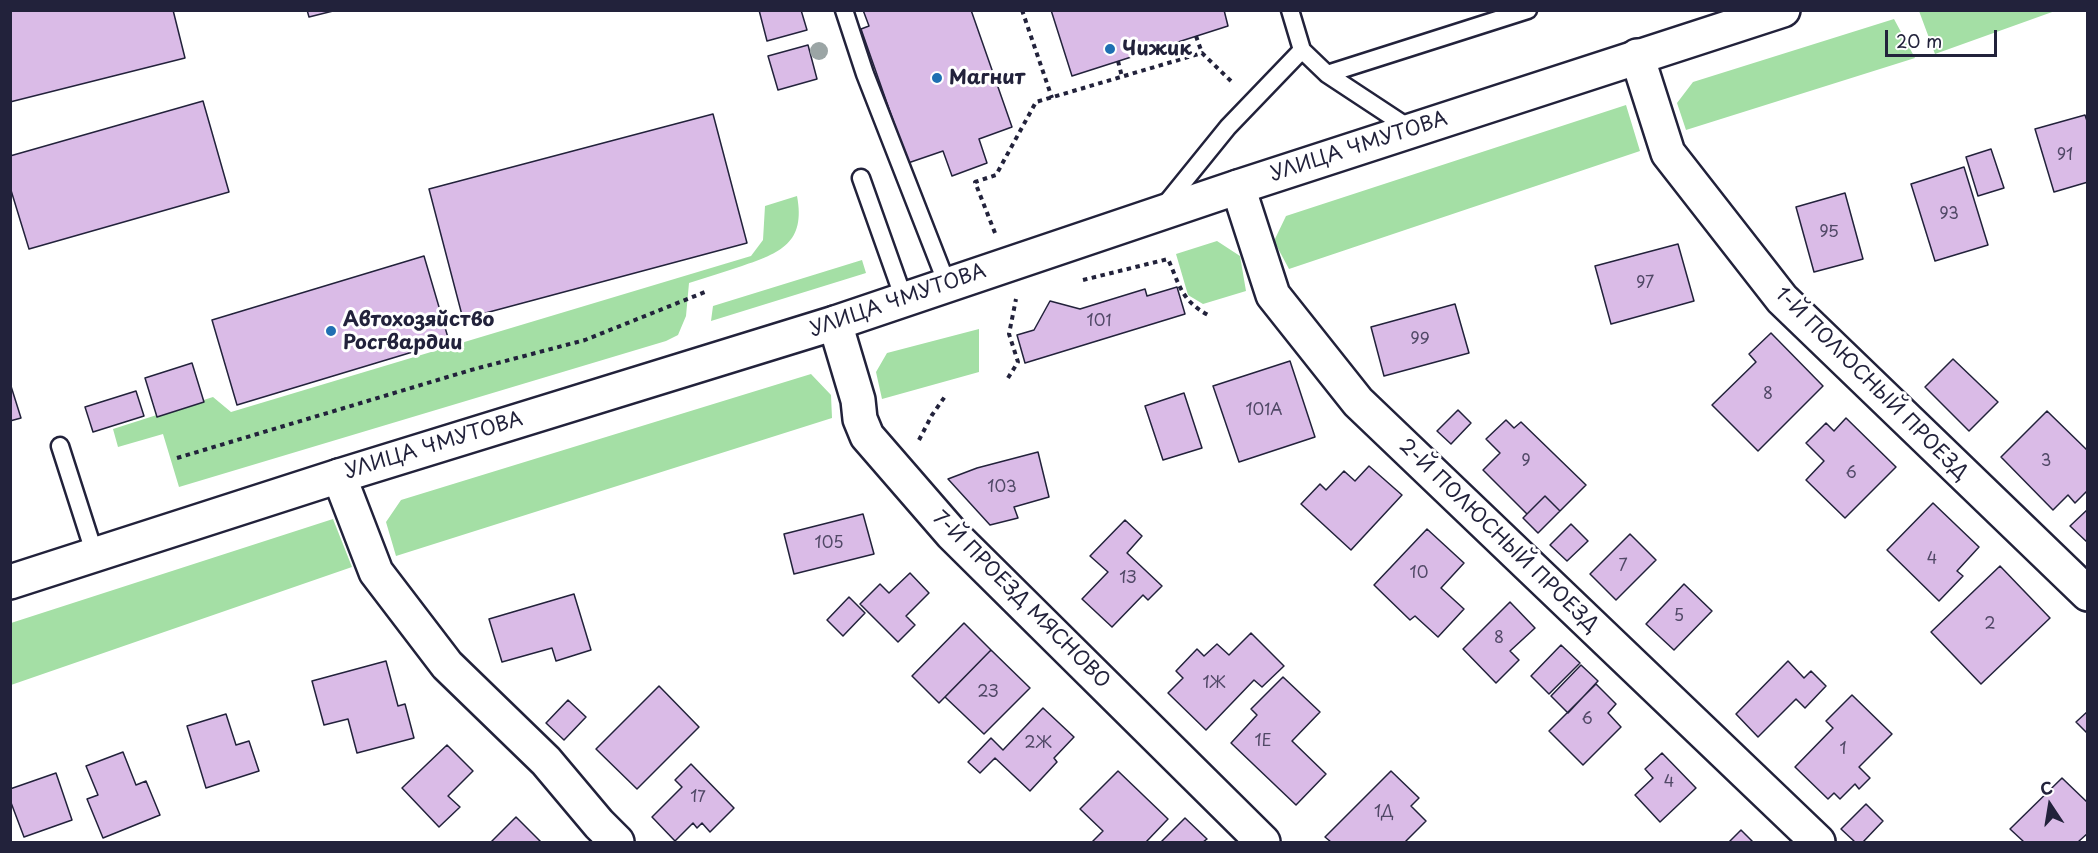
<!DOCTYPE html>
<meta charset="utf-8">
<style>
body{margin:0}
#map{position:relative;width:2098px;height:853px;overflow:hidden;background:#fff;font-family:"Playpen Sans",sans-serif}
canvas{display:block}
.frame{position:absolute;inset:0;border:12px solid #22223b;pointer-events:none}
.north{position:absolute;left:2020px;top:775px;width:60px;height:60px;-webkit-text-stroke:4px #fff;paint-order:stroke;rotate:348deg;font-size:16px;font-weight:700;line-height:24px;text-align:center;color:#22223b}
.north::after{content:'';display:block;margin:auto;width:21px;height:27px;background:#22223b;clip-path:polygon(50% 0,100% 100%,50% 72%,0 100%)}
.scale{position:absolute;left:1885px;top:30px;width:112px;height:27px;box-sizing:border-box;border:3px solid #22223b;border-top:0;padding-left:8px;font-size:18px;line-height:21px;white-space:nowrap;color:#22223b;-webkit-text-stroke:4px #fff;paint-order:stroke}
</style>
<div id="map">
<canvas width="2098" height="853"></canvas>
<div class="frame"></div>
<div class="north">С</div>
<div class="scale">20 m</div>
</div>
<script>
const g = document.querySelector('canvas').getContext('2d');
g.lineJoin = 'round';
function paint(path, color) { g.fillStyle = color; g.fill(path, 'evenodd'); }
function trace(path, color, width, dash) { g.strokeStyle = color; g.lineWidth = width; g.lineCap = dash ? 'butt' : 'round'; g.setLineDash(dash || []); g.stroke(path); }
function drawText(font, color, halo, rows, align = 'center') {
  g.font = font + ' "Playpen Sans",sans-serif'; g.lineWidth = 6; g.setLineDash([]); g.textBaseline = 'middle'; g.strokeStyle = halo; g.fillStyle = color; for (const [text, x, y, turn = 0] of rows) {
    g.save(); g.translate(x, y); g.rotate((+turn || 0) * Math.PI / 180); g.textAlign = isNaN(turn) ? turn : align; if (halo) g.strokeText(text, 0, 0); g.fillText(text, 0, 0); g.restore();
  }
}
const green = new Path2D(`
 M 1919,11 L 1919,10 L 2055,11 L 1935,54 Z
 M 1894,19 L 1915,58 L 1686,130 L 1677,103 L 1693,82 Z
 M 1626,105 L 1640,151 L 1289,269 L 1274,241 L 1286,216 Z
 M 797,196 C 806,243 780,253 742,266 C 725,272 707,277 689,283 L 686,316 L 678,335 L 666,341 L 179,487 L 163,434 L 118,447 L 113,429 L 213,397 L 231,412 L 751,256 L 763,240 L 765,206 Z
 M 1217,241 L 1240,256 L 1246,291 L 1203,304 L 1188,295 L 1176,254 Z
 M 862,260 L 866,273 L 711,321 L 713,306 Z
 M 979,329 L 979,372 L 882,399 L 876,372 L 887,353 Z
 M 811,374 L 831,395 L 832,418 L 396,556 L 386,522 L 401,500 Z
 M 333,519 L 352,567 L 11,685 L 11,623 Z`);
const building = new Path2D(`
 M 10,10 L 173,10 L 185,58 L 10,102 Z
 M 307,10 L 337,10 L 309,17 Z
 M 759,10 L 801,10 L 807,30 L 767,41 Z
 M 863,10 L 971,10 L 1012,127 L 979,139 L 987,163 L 952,176 L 943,151 L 908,163 L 861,29 L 869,26 Z
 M 1051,10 L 1224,10 L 1228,26 L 1072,76 Z
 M 808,45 L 817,79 L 778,90 L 768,56 Z
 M 203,101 L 229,192 L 29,249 L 10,187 L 10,156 Z
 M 713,114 L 747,243 L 463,319 L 429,189 Z
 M 2085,115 L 2088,124 L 2088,182 L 2054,192 L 2035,129 Z
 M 1991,149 L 2004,188 L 1978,196 L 1966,157 Z
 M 1964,167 L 1988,245 L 1935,261 L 1911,184 Z
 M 1845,193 L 1863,259 L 1814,272 L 1796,207 Z
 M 1678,244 L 1694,301 L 1611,324 L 1595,266 Z
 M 424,256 L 449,341 L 237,405 L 212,320 Z
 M 1177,287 L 1185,314 L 1025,363 L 1017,335 L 1034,330 L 1050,301 L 1080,309 L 1145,289 L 1147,296 Z
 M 1455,304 L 1469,353 L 1384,376 L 1371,327 Z
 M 1771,333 L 1823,386 L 1758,451 L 1712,405 L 1756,362 L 1749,354 Z
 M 1953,359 L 1998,402 L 1969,431 L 1925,387 Z
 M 1290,361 L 1315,437 L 1239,462 L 1213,386 Z
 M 192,363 L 204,402 L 157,417 L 145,378 Z
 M 10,383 L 21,418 L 10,421 Z
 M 136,391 L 144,416 L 93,432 L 85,407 Z
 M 1184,393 L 1202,448 L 1163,460 L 1145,406 Z
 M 1458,410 L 1471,423 L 1451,444 L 1437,431 Z
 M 2047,411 L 2088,451 L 2088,490 L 2075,503 L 2068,495 L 2053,510 L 2001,457 Z
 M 1846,418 L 1896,467 L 1845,518 L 1806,480 L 1824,461 L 1806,443 L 1826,423 L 1834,431 Z
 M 1506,420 L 1514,428 L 1521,422 L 1586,485 L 1560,511 L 1545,496 L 1527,514 L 1483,470 L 1500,453 L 1486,439 Z
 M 1038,452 L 1049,497 L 1014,507 L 1018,518 L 990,525 L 948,479 L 977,468 Z
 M 1369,466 L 1402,495 L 1351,550 L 1301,504 L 1320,484 L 1326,490 L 1344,471 L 1355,481 Z
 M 1545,496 L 1560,511 L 1538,533 L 1523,518 Z
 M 1933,503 L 1979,547 L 1957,571 L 1963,576 L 1939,601 L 1887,550 Z
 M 2088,509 L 2088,543 L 2070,526 Z
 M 863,514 L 874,554 L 794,574 L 784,534 Z
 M 1125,520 L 1142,536 L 1127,553 L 1162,586 L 1148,600 L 1143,595 L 1112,627 L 1082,599 L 1108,572 L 1090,556 Z
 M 1571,524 L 1588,541 L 1567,561 L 1550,545 Z
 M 1427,529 L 1464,563 L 1441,588 L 1464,609 L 1438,637 L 1415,616 L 1410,620 L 1374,585 Z
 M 1630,534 L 1656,560 L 1616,600 L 1590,574 Z
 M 2000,566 L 2050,618 L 1981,684 L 1931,632 Z
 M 910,573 L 929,593 L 906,616 L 915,625 L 898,642 L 860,604 L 880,584 L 889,593 Z
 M 1684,584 L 1712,611 L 1674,650 L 1646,624 Z
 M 574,594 L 591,650 L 556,661 L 552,648 L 502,662 L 489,619 Z
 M 849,597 L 865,613 L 843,636 L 827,620 Z
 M 1510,602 L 1535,628 L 1510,651 L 1519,660 L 1496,683 L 1463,649 Z
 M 964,623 L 991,650 L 939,703 L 912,676 Z
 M 1251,633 L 1284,666 L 1262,687 L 1254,680 L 1206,730 L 1168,693 L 1183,678 L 1176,671 L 1197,649 L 1204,656 L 1217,644 L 1229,655 Z
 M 1561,645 L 1580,663 L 1549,694 L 1531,676 Z
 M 991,650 L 1030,688 L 984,734 L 945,697 Z
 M 386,661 L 398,706 L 405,704 L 414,738 L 357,753 L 348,719 L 324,725 L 312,681 Z
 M 1788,661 L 1804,678 L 1811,671 L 1826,686 L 1805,708 L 1796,699 L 1758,737 L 1736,714 Z
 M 1581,665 L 1598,681 L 1568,713 L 1551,696 Z
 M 1283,677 L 1320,712 L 1292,741 L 1326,774 L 1296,805 L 1231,743 L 1257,715 L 1251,709 Z
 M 1596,684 L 1616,704 L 1608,713 L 1621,727 L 1583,765 L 1549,731 Z
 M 659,686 L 699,727 L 637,789 L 596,749 Z
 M 1852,695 L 1892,734 L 1859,767 L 1870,778 L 1859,789 L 1855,784 L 1840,799 L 1834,793 L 1828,799 L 1795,767 L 1833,728 L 1826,721 Z
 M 568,700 L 586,717 L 564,740 L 546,723 Z
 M 1043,708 L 1074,737 L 1054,758 L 1057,762 L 1030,791 L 995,758 L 980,773 L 968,762 L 991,738 L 1003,750 Z
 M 2088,711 L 2088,734 L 2076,722 Z
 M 226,714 L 236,745 L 249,741 L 259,771 L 206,788 L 187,726 Z
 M 447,745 L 473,771 L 448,796 L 460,807 L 439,827 L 402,788 Z
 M 123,752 L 136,785 L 146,781 L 160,815 L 103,838 L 87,799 L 98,795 L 86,766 Z
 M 1662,753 L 1696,788 L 1660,822 L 1635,795 L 1653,778 L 1645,769 Z
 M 691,764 L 734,808 L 710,832 L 702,823 L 697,828 L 693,823 L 675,841 L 652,817 L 682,787 L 675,780 Z
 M 1118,771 L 1168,819 L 1146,842 L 1092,842 L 1103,831 L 1080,809 Z
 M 1391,771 L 1419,798 L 1411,806 L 1426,821 L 1405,842 L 1331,842 L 1325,837 Z
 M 56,773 L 72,820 L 24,837 L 10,800 L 10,789 Z
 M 2062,778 L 2088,803 L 2088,833 L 2078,842 L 2024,842 L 2010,829 Z
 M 1866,804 L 1883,821 L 1863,842 L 1855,842 L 1841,829 Z
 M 516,817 L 541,842 L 491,842 Z
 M 1185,818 L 1207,839 L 1203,842 L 1161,842 Z
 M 1741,830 L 1753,842 L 1729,842 Z`);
const path = new Path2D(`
 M 1022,10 L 1052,98
 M 1196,36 L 1202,53
 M 1118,61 L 1122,77
 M 995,233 L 975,182 L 996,175 L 1036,102 L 1202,53 L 1233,83
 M 1083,280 L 1168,259 C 1180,286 1181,300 1208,315
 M 1008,378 L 1018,362 L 1009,334 L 1016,299
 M 919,440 L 932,415 L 946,395
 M 177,458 L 471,370 L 585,340 L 705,292`);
const lane = new Path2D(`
 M 844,10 L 865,74 L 947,284
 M 1290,10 L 1302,50 L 1327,74 L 1412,130
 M 1327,74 L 1528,10
 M 861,178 L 904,299
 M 1164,206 L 1228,127 L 1302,50
 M 60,446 L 95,555`);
const street = new Path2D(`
 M 1637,56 L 1668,153 L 1782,299 L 2088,594
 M 1238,187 L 1273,295 L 1358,402 L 1818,842
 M 835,323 L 858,400 L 860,419 L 867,436 L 952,534 L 1263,842
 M 339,476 L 376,572 L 447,665 L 546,761 L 599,824 L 617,842`);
const secondary = new Path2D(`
 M 10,582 L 339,476 L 835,323 L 1238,187 L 1783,10`);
const trees = [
 [819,51]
];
const markers = [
 [1110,49,6,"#1f6fb2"],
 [937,78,6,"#1f6fb2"],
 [331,331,6,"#1f6fb2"]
];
const numberNames = [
 ["91",2065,156],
 ["93",1949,215],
 ["95",1829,233],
 ["97",1645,284],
 ["101",1099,322],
 ["99",1420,340],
 ["8",1768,395],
 ["101А",1264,411],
 ["9",1526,462],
 ["3",2046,462],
 ["6",1851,474],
 ["103",1002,488],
 ["105",829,544],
 ["4",1932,560],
 ["7",1623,567],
 ["10",1419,574],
 ["1З",1128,579],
 ["5",1679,617],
 ["2",1990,625],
 ["8",1499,639],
 ["1Ж",1214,684],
 ["2З",988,693],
 ["6",1587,720],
 ["1Е",1263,742],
 ["2Ж",1038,744],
 ["1",1843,750],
 ["4",1669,783],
 ["17",698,798],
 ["1Д",1384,813]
];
const poiNames = [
 ["Чижик",1122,49],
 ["Магнит",949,78],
 ["Автохозяйство",343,320],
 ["Росгвардии",343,343]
];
const streetNames = [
 ["УЛИЦА ЧМУТОВА",1359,147,-18],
 ["УЛИЦА ЧМУТОВА",898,301,-19],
 ["1-Й ПОЛЮСНЫЙ ПРОЕЗД",1871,384,45],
 ["УЛИЦА ЧМУТОВА",434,446,-17],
 ["2-Й ПОЛЮСНЫЙ ПРОЕЗД",1498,536,44],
 ["7-Й ПРОЕЗД МЯСНОВО",1021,600,45]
];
paint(green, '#a4dfa5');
paint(building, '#dabbe7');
trace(building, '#22223b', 1.5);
trace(lane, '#22223b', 21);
trace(street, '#22223b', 38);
trace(secondary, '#22223b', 38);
trace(path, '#22223b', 4, [4.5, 4.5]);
trace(lane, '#fff', 16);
trace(street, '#fff', 33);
trace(secondary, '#fff', 33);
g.fillStyle = '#9ba5a5';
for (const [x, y] of trees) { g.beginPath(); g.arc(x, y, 9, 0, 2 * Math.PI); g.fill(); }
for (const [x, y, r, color] of markers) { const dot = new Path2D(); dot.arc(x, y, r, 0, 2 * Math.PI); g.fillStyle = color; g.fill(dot); trace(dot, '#fff', 2); }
drawText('16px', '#504866', null, numberNames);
drawText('bold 20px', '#22223b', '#fff', poiNames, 'left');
drawText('20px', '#22223b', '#fff', streetNames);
</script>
